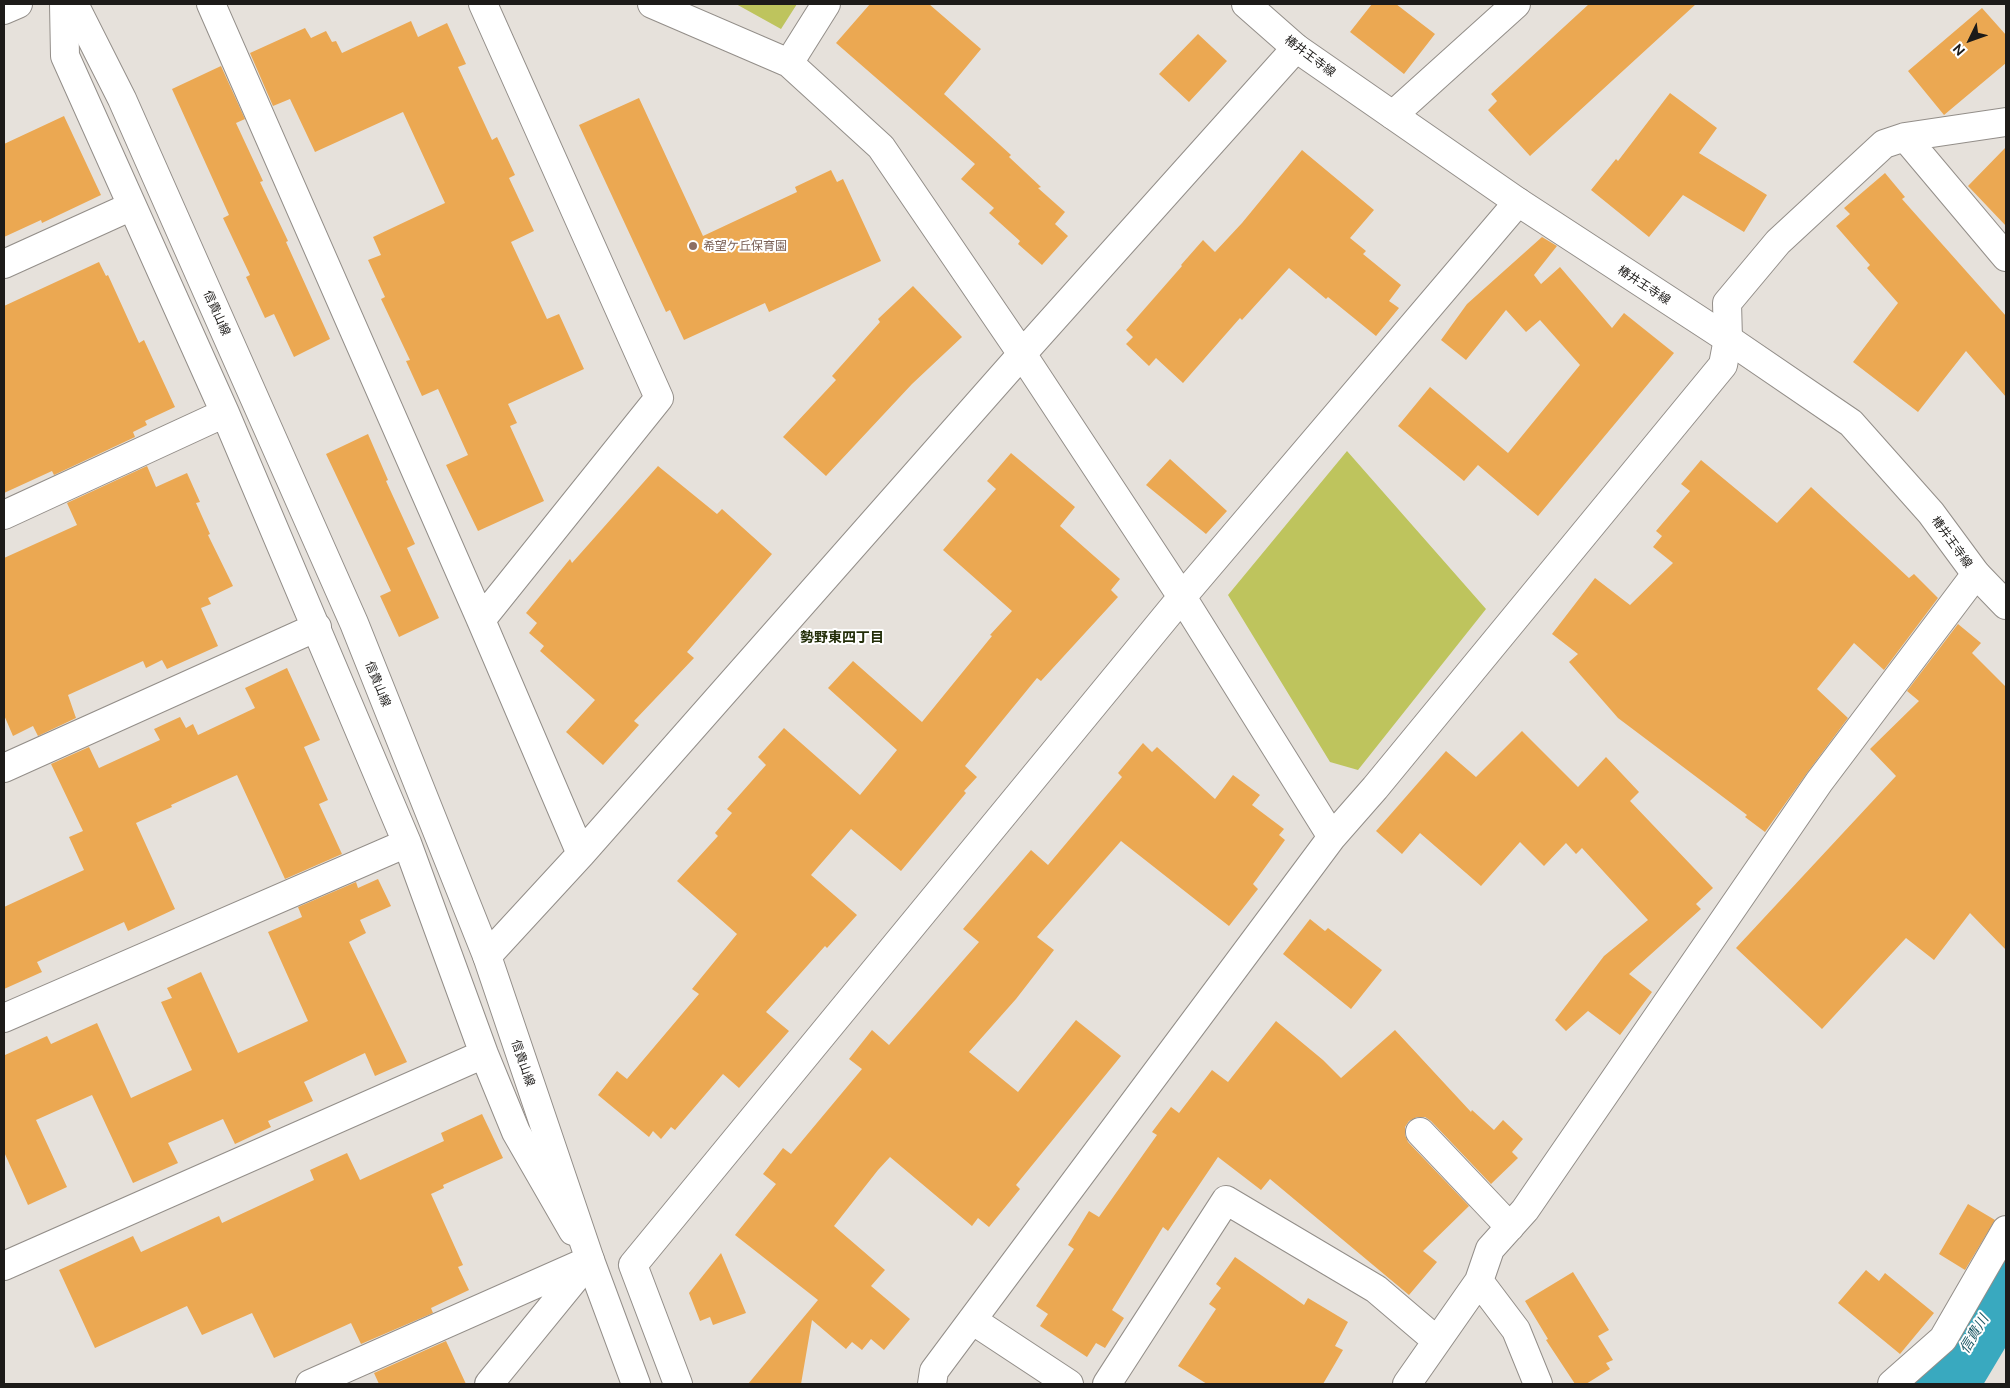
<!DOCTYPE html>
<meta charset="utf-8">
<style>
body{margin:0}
#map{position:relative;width:2010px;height:1388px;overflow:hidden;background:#e6e1db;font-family:Ubuntu,sans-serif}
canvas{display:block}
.frame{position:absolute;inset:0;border:5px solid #1d1b19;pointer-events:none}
.north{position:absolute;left:1945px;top:15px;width:50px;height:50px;-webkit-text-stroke:4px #fff;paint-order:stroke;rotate:228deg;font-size:14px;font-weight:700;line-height:20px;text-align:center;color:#1d1b19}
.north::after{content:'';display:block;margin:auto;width:18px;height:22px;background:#1d1b19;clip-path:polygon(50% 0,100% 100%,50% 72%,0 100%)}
</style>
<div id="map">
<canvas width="2010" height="1388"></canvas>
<div class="frame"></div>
<div class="north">N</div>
</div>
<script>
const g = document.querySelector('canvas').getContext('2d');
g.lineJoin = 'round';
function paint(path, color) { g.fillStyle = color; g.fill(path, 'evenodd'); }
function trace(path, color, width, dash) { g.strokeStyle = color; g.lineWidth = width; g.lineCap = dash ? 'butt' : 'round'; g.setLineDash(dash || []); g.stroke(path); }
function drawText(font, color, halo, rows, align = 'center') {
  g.font = font + ' Ubuntu,"Noto Sans JP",sans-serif'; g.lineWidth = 4; g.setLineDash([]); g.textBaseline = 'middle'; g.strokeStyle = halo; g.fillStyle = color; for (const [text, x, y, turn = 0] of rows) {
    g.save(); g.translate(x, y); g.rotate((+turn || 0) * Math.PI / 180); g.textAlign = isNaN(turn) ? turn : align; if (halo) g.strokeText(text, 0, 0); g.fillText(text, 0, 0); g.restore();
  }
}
const green = new Path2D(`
 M 736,4 L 797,4 L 781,29 Z
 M 1347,451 L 1486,609 L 1358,770 L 1330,762 L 1228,595 Z`);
const river = new Path2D(`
 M 1936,1384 L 1950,1373 L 2006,1279`);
const building = new Path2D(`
 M 870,4 L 929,4 L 981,49 L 944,94 L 1011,155 L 1009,157 L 1041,187 L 1038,188 L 1065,212 L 1055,224 L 1068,236 L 1042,265 L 1018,244 L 1020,241 L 989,213 L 994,208 L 961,179 L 975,164 L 836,43 Z
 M 1372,4 L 1396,4 L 1435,34 L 1404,74 L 1350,32 Z
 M 1589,4 L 1696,4 L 1530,156 L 1488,110 L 1497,101 L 1491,94 Z
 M 1982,8 L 2006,35 L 2006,63 L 1944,115 L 1908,71 Z
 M 411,21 L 418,37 L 447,23 L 466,64 L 458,67 L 492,140 L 497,137 L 515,175 L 509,178 L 534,231 L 511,242 L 547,319 L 559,314 L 584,369 L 508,404 L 517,423 L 510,426 L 544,501 L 478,531 L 446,465 L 468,455 L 438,389 L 422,396 L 406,361 L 410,360 L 381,299 L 385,297 L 368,260 L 381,255 L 373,237 L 445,203 L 403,112 L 315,152 L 290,99 L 273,106 L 250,53 L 305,28 L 311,38 L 326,31 L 332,42 L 336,41 L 342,53 Z
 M 1198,34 L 1227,61 L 1189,102 L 1159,74 Z
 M 221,66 L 245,119 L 236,123 L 263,181 L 260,182 L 288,241 L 286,242 L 330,339 L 294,357 L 274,314 L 265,318 L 246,277 L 250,275 L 223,218 L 229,215 L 172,89 Z
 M 1670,93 L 1717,128 L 1699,153 L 1767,195 L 1744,232 L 1683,195 L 1649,237 L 1591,190 L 1616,159 L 1618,161 Z
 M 639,98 L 703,236 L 797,192 L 795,187 L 831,170 L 837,182 L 843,179 L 881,261 L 769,312 L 765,303 L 684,340 L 670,310 L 666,312 L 579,125 Z
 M 64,116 L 101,195 L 42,223 L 41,220 L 4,237 L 4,144 Z
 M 2006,147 L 2006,226 L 1968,186 Z
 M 1302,150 L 1374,210 L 1350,238 L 1366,251 L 1363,254 L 1401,285 L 1389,301 L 1399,308 L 1376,336 L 1328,297 L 1326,299 L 1289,268 L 1242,320 L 1240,318 L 1183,383 L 1156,358 L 1149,366 L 1126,344 L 1133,337 L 1126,330 L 1182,266 L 1181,265 L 1203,240 L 1215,252 L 1242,223 Z
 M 1885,173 L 1905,197 L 1902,199 L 2006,316 L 2006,397 L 1966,351 L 1918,412 L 1853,362 L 1898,303 L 1867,268 L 1870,265 L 1836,226 L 1850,214 L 1844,208 Z
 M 1542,237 L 1557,246 L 1534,275 L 1541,284 L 1560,267 L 1612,328 L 1624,313 L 1674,353 L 1538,516 L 1478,465 L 1464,481 L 1398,426 L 1430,387 L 1508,453 L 1580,365 L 1540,320 L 1526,332 L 1506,310 L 1466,360 L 1441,340 L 1467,304 Z
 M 99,262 L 106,276 L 108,275 L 139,343 L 144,340 L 175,407 L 145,421 L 147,425 L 133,432 L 135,437 L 54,475 L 52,471 L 4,493 L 4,306 Z
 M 913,286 L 962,337 L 912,384 L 826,476 L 783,437 L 836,380 L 832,376 L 880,322 L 878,319 Z
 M 368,434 L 388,480 L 386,481 L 415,544 L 407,548 L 439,618 L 399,637 L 380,596 L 391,591 L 326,454 Z
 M 1011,453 L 1075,507 L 1060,526 L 1120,579 L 1111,590 L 1118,597 L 1041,681 L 1037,678 L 965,766 L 977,777 L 964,791 L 966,793 L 901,871 L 851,829 L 811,875 L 857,915 L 827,948 L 825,946 L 766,1012 L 789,1031 L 739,1088 L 723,1074 L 675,1130 L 671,1127 L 661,1139 L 653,1131 L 649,1137 L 598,1095 L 617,1071 L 627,1079 L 699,994 L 692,989 L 737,934 L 677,881 L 718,836 L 715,833 L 732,813 L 727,809 L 766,765 L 758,757 L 784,728 L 860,795 L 897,750 L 828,688 L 853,661 L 922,722 L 992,636 L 990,635 L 1012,611 L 943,550 L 996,489 L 987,481 Z
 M 1170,459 L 1227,511 L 1206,534 L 1146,485 Z
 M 1701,460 L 1777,523 L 1811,487 L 1909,578 L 1914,574 L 1938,598 L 1884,670 L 1854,643 L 1817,689 L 1848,718 L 1807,773 L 1765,832 L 1745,817 L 1747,815 L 1618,718 L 1569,662 L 1578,654 L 1552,634 L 1595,578 L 1630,605 L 1673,563 L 1653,547 L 1662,536 L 1656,531 L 1690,491 L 1681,484 Z
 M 147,466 L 156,487 L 187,473 L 200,502 L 196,503 L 210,534 L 208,535 L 233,586 L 208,598 L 211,604 L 201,608 L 218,646 L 167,669 L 162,660 L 146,668 L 143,661 L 68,695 L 76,718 L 38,736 L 33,726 L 13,736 L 4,715 L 4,558 L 77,525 L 67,503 Z
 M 658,466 L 717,514 L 722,509 L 772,554 L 687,652 L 694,658 L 634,721 L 639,725 L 603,765 L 566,732 L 595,700 L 540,651 L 544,646 L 529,633 L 537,623 L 526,613 L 570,559 L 572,563 Z
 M 1958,624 L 1981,643 L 1972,653 L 2006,687 L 2006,950 L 1970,913 L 1934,960 L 1906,938 L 1822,1029 L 1736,948 L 1896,776 L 1870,749 L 1919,701 L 1907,691 Z
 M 287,668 L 320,740 L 304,747 L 328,800 L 319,804 L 342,854 L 285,879 L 237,775 L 171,805 L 172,807 L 136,823 L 175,909 L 128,931 L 124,922 L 37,962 L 42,972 L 4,989 L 4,907 L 84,870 L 69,837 L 83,831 L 51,764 L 89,747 L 99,768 L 160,740 L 154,729 L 180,717 L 186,728 L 193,724 L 198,735 L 255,708 L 245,688 Z
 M 1522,731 L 1578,787 L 1606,757 L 1639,792 L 1630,801 L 1713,888 L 1696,904 L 1701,909 L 1629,974 L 1652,992 L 1620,1035 L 1588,1011 L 1566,1031 L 1555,1020 L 1604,956 L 1648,920 L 1582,848 L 1576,854 L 1566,843 L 1544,866 L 1520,842 L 1481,886 L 1420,833 L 1402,854 L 1376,831 L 1446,751 L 1476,777 Z
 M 1143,743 L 1152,752 L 1157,747 L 1215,799 L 1233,775 L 1260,795 L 1252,805 L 1284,829 L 1279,835 L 1285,840 L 1253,884 L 1258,889 L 1229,926 L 1121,841 L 1037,937 L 1054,950 L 1016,999 L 969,1052 L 1018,1092 L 1076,1020 L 1121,1056 L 1016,1185 L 1020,1189 L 989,1227 L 978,1218 L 972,1226 L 890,1157 L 878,1170 L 834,1226 L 885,1270 L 871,1286 L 910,1319 L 884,1350 L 871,1339 L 862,1350 L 852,1342 L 846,1349 L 812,1320 L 801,1384 L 748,1384 L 818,1300 L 735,1235 L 776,1184 L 763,1174 L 783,1148 L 791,1154 L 862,1069 L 849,1059 L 872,1030 L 889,1045 L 979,942 L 963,929 L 1031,850 L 1048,865 L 1122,777 L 1118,773 Z
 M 378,879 L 391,906 L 360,920 L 366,933 L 349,942 L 407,1062 L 375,1076 L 365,1053 L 304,1082 L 313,1101 L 268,1121 L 271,1127 L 235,1144 L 223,1119 L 168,1143 L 178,1163 L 133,1183 L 92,1095 L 36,1120 L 67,1187 L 28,1205 L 4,1152 L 4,1052 L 5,1055 L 47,1036 L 51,1044 L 97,1023 L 131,1098 L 192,1070 L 161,1002 L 172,998 L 167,988 L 201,972 L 238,1053 L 308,1021 L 268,932 L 302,917 L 298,907 L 356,882 L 358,888 Z
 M 1310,919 L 1325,931 L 1328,928 L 1382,970 L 1351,1009 L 1283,954 Z
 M 1276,1021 L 1323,1060 L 1341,1078 L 1395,1030 L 1471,1112 L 1472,1110 L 1494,1130 L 1503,1120 L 1523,1139 L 1512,1152 L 1518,1158 L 1491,1184 L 1431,1121 L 1425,1117 L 1417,1117 L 1409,1121 L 1405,1127 L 1405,1135 L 1408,1142 L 1469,1206 L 1423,1251 L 1437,1262 L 1409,1295 L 1270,1179 L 1261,1190 L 1218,1157 L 1168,1231 L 1163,1227 L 1112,1310 L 1124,1318 L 1105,1348 L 1096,1343 L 1087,1357 L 1040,1326 L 1048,1314 L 1036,1306 L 1074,1249 L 1068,1245 L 1089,1211 L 1099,1217 L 1157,1135 L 1152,1132 L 1171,1107 L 1179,1113 L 1212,1070 L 1228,1082 Z
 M 482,1114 L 503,1158 L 443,1185 L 444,1188 L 431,1194 L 463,1265 L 458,1267 L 469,1290 L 431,1308 L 433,1313 L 361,1344 L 351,1323 L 274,1358 L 252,1313 L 202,1335 L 187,1306 L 95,1348 L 59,1270 L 133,1236 L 141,1252 L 219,1216 L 222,1223 L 314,1180 L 310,1170 L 347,1153 L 360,1180 L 444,1141 L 441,1133 Z
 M 1968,1204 L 1995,1220 L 1965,1270 L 1939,1254 Z
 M 721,1253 L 746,1313 L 713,1325 L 710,1317 L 700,1321 L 689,1293 Z
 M 1235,1257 L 1304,1305 L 1308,1298 L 1348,1322 L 1335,1346 L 1343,1350 L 1323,1384 L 1207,1384 L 1178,1366 L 1216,1309 L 1209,1304 L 1221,1288 L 1216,1284 Z
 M 1866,1270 L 1879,1281 L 1885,1273 L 1934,1313 L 1900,1354 L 1838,1303 Z
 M 1573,1272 L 1609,1330 L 1598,1336 L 1613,1360 L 1606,1363 L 1610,1369 L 1586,1384 L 1575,1384 L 1546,1340 L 1548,1339 L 1525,1301 Z
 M 446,1341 L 466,1384 L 379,1384 L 374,1373 Z`);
const minor = new Path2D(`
 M 64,4 L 65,56 L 225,413 L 407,843 L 484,1054 L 516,1132 L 573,1231
 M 211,4 L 481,620 L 581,854
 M 652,4 L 789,63 L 881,147 L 1022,354 L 1182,597 L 1332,837
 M 4,10 L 18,4
 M 789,63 L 826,4
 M 1393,115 L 1516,4
 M 1905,137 L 2006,257
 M 4,264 L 132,206
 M 4,515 L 225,413
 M 481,620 L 659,398 L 483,4
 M 4,768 L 317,627
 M 487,956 L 581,854 L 1022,354 L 1296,48
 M 4,1018 L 407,843
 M 1420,1132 L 1510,1227
 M 4,1266 L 484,1054
 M 972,1320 L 1069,1384
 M 310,1384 L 590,1260
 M 489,1384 L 586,1265
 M 678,1384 L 633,1265 L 1182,597 L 1518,202
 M 932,1384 L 934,1371 L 1332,837 L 1375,788 L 1723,365 L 1728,339 L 1727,303 L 1778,242 L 1884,144 L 1905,137 L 2006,122
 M 1107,1384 L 1226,1200 L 1376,1289 L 1437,1341
 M 1407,1384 L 1479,1281
 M 1538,1384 L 1516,1330 L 1479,1281 L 1490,1249 L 1525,1210 L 1819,782 L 1976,574
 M 1892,1384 L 1943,1339 L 2006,1230`);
const secondary = new Path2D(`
 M 74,4 L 122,99 L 354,623 L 487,956 L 590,1260 L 636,1384
 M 1246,4 L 1296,48 L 1518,202 L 1728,339 L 1851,423 L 1931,513 L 1976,574 L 2006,605`);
const markers = [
 [693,246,5,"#8d6e63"]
];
const streetNames = [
 ["椿井王寺線",1310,56,37],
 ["椿井王寺線",1644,285,33],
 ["信貴山線",217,313,66],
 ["椿井王寺線",1952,542,54],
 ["信貴山線",378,684,68],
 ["信貴山線",523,1063,71]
];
const educationNames = [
 ["希望ケ丘保育園",703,246]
];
const neighbourhoodNames = [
 ["勢野東四丁目",842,637]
];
const waterNames = [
 ["信貴川",1974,1334,-59]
];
paint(green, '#bec45d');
trace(river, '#39a9bf', 69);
paint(building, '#eba852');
trace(minor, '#938e89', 30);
trace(secondary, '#938e89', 30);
trace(minor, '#fff', 28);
trace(secondary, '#fff', 28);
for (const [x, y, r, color] of markers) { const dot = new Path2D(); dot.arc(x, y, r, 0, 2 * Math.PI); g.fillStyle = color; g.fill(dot); trace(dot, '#fff', 2); }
drawText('12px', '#1d1b19', '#fff', streetNames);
drawText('12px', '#785e54', '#fff', educationNames, 'left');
drawText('bold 14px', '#232e09', '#fff', neighbourhoodNames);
drawText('italic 14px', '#1f5b67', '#fff', waterNames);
</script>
